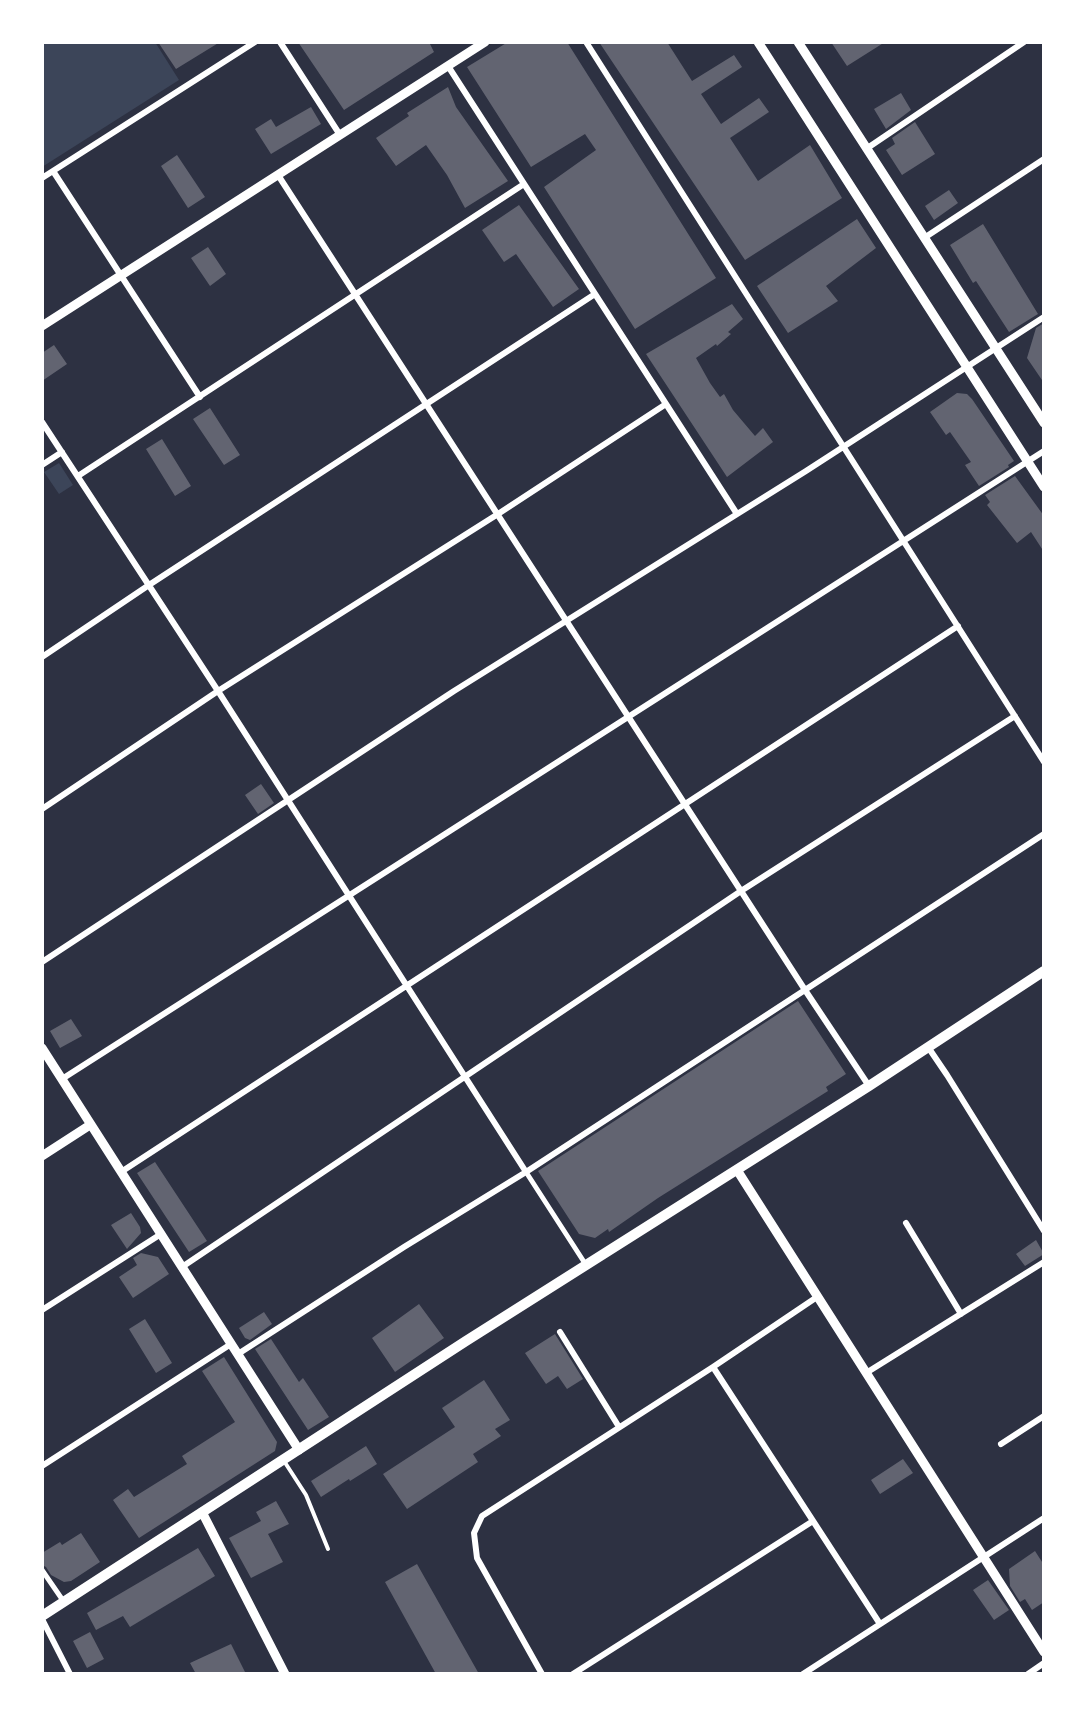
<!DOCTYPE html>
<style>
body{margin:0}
#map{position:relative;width:1086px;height:1716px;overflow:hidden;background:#2d3142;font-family:"DejaVu Sans",sans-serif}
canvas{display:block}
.frame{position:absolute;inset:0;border:44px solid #fff;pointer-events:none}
</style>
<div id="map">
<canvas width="1086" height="1716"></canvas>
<div class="frame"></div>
</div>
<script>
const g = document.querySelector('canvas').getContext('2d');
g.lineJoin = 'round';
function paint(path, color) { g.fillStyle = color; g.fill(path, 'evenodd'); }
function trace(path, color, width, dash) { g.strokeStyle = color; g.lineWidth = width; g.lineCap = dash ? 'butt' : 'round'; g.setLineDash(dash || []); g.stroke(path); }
const green = new Path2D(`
 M 42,42 L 155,42 L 179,80 L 42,167 Z
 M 59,463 L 73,485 L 59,494 L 44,472 Z`);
const building = new Path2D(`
 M 158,42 L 220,42 L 176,69 Z
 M 298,42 L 429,42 L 434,52 L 344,110 Z
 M 508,42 L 567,42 L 716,278 L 635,329 L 544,187 L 596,150 L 585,134 L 531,167 L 467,67 Z
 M 599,42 L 667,42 L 692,81 L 734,55 L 742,67 L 701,94 L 721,124 L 759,98 L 769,112 L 730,138 L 758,181 L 810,145 L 842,198 L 745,260 Z
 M 831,42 L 885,42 L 847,66 Z
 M 448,87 L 456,107 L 508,181 L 465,208 L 447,175 L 426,145 L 396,166 L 376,138 L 409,116 L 407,113 Z
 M 901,93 L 911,110 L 886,129 L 874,109 Z
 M 311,107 L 321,124 L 271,154 L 255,129 L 271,119 L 276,127 Z
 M 915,122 L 935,154 L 902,175 L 886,150 L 895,144 L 892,138 Z
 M 177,155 L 205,197 L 188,208 L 161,166 Z
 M 949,190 L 958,203 L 934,220 L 925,206 Z
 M 519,205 L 579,289 L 553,307 L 516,254 L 504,262 L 482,230 Z
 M 857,219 L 876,248 L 826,286 L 838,301 L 788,333 L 757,286 Z
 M 983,224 L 1038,314 L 1009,332 L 976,281 L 973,283 L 950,245 Z
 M 208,247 L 226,274 L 210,286 L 191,258 Z
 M 732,304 L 743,319 L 728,332 L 731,334 L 717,346 L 716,344 L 696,358 L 710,383 L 720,397 L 724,394 L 733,410 L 755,436 L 763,428 L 773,442 L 727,477 L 646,354 Z
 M 1044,323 L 1044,383 L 1027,358 L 1036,328 Z
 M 54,345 L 67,364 L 42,381 L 42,353 Z
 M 957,393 L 967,394 L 972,399 L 1014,461 L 1008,465 L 1009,467 L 979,486 L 965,465 L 971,462 L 950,432 L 946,435 L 930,412 Z
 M 210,408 L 240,455 L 224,465 L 193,419 Z
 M 162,439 L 191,486 L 175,496 L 146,449 Z
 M 1015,476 L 1044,516 L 1044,552 L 1031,532 L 1017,543 L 987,505 L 990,502 L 985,495 Z
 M 261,784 L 274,803 L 258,814 L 245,795 Z
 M 798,1001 L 846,1074 L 826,1087 L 828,1091 L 658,1198 L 609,1232 L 608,1229 L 595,1238 L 579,1234 L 538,1171 Z
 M 71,1019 L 82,1036 L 60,1048 L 50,1031 Z
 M 155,1162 L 207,1241 L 189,1252 L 137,1173 Z
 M 131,1213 L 140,1227 L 141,1233 L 127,1249 L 111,1225 Z
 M 1036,1240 L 1044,1254 L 1025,1266 L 1016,1254 Z
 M 141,1253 L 158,1257 L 169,1274 L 133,1298 L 119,1277 L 137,1265 L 133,1258 Z
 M 419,1304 L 444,1338 L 395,1372 L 372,1338 Z
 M 264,1312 L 272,1324 L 250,1340 L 245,1338 L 239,1328 Z
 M 145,1319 L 172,1363 L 156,1373 L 129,1329 Z
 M 555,1334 L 583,1379 L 567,1389 L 558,1376 L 546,1384 L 525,1353 Z
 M 271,1339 L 299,1382 L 303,1378 L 329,1417 L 308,1430 L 255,1349 Z
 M 224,1357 L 277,1442 L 275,1451 L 139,1538 L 113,1500 L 128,1489 L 134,1497 L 187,1464 L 182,1456 L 235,1422 L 202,1371 Z
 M 484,1380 L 510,1420 L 495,1429 L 501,1436 L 473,1454 L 478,1462 L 407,1509 L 383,1474 L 455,1427 L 442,1408 Z
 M 366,1446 L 377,1464 L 350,1481 L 349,1479 L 321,1497 L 311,1481 Z
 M 903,1459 L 913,1473 L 880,1494 L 871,1480 Z
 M 276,1501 L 289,1524 L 268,1534 L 283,1562 L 251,1578 L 229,1538 L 261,1521 L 256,1512 Z
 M 81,1533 L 100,1562 L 71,1581 L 64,1582 L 51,1575 L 46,1567 L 42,1565 L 42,1553 L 60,1542 L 62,1545 Z
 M 198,1548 L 215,1576 L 130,1627 L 123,1616 L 96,1630 L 87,1613 Z
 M 1035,1551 L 1044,1565 L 1044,1602 L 1032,1610 L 1025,1599 L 1020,1602 L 1010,1586 L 1009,1569 Z
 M 417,1564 L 479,1674 L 436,1674 L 385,1582 Z
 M 988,1580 L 1009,1610 L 994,1620 L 973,1590 Z
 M 90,1632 L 104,1659 L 87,1668 L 73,1641 Z
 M 231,1644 L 246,1674 L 196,1674 L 190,1663 Z`);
const service = new Path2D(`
 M 284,1461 L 306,1495 L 328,1549`);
const pedestrian = new Path2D(`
 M 526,1172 L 586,1265
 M 42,1570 L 64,1602`);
const minor = new Path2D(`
 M 280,42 L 340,135
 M 586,42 L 1044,762
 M 448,66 L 737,514
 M 866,149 L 1024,42
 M 53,171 L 200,397
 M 278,175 L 805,990 L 869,1086
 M 42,178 L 255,42
 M 924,238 L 1044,159
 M 42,422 L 218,691 L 526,1172
 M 42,465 L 62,452
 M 78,476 L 524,184
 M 42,657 L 149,585 L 595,294
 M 42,809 L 218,691 L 498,514 L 666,404
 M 42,962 L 454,691 L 806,471 L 1044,317
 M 928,1047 L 947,1075 L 1044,1231
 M 62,1079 L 1044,451
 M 121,1172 L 958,626
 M 906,1223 L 961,1314
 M 182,1267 L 741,891 L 1015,716
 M 42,1310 L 161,1234
 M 560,1332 L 619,1427
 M 238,1354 L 404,1247 L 526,1172 L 1044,834
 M 713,1367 L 880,1624
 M 866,1373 L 1044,1262
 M 1001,1444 L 1044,1416
 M 42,1466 L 231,1344
 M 42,1619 L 70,1674
 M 542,1674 L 477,1558 L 474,1533 L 482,1516 L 713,1367 L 817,1297
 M 573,1674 L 813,1521
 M 803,1674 L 1044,1518
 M 1028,1674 L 1044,1663`);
const tertiary = new Path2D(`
 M 758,42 L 1044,487
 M 798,42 L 1044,423
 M 42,326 L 485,42
 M 42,1048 L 299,1450
 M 42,1156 L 90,1125
 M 737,1170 L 1044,1652
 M 202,1512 L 285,1674`);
const secondary = new Path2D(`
 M 42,1616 L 466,1341 L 869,1086 L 1044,971`);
paint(green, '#3c4559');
paint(building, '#626471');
trace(service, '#fff', 4);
trace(pedestrian, '#fff', 5);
trace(minor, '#fff', 6);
trace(tertiary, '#fff', 9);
trace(secondary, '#fff', 10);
</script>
